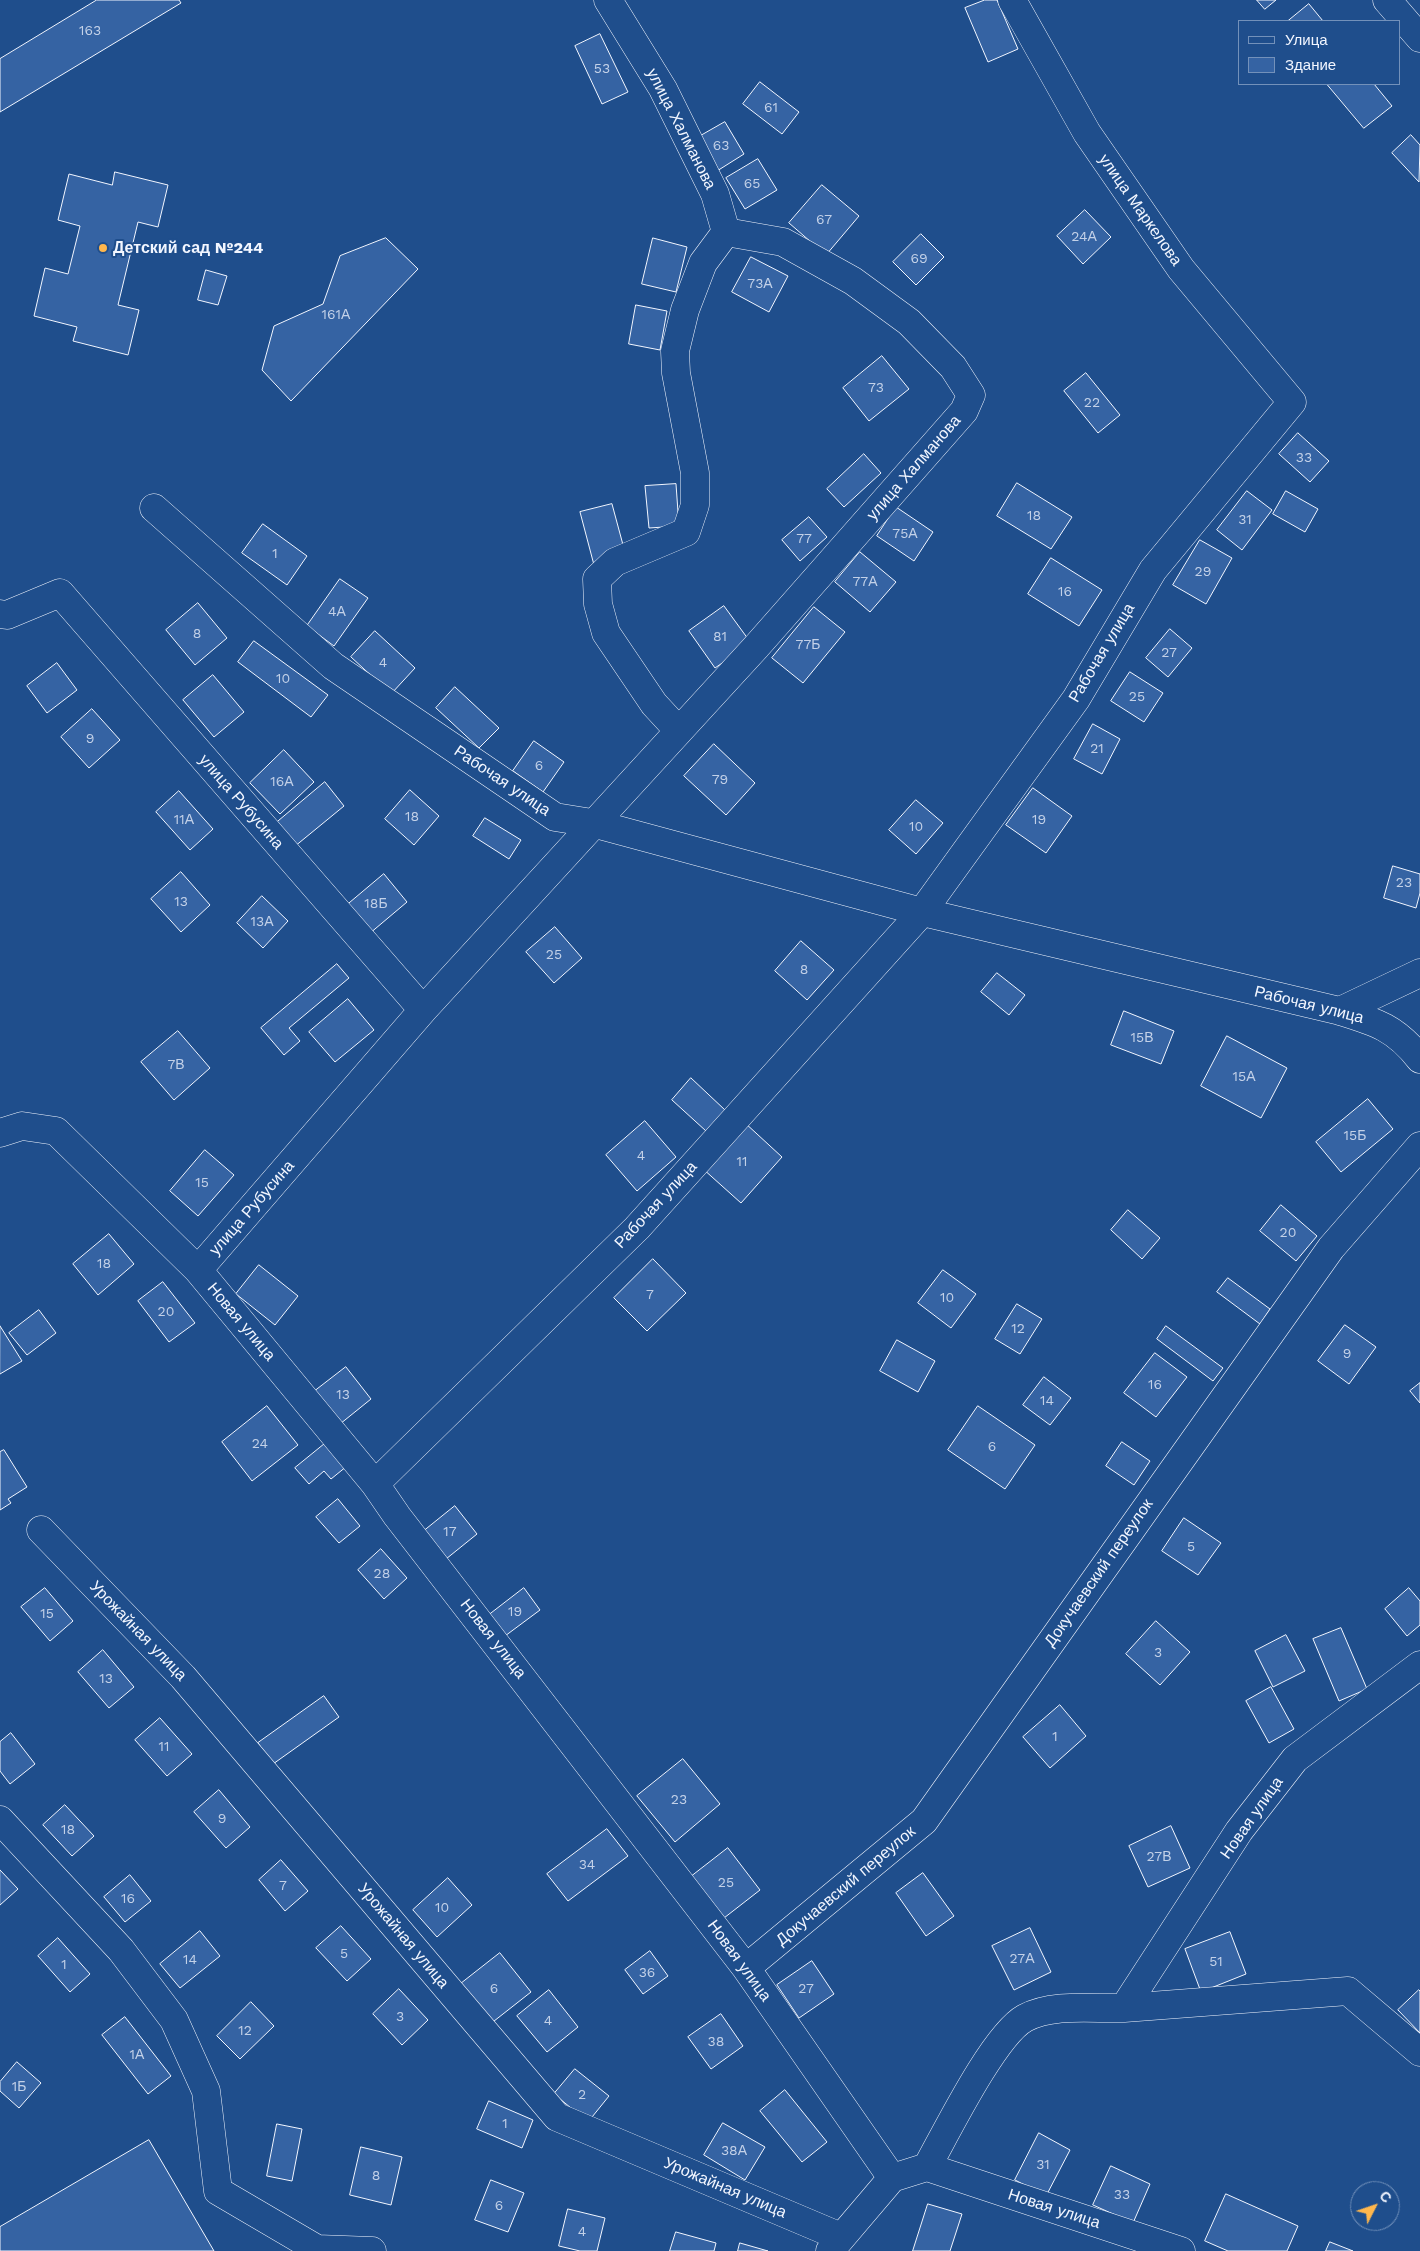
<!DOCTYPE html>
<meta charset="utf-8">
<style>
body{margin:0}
#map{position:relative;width:1420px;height:2251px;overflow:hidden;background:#1f4e8c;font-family:"Work Sans",sans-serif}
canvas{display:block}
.legend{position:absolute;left:1238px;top:20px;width:162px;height:65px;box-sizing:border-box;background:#1f4e8c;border:1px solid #7391ba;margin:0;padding:6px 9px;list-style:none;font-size:15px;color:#f2f6ff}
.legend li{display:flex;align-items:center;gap:10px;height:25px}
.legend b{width:25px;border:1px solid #7391ba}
.north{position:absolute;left:1350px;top:2181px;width:50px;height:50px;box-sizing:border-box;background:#1f4e8c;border:1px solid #7391ba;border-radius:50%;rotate:49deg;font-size:14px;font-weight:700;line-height:20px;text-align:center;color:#f2f6ff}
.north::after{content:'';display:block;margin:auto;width:18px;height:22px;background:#ffb74d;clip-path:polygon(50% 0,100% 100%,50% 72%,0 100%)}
</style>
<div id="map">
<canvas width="1420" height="2251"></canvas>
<ul class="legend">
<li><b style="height:6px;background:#1f4e8c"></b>Улица</li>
<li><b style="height:14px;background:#3563a3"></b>Здание</li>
</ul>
<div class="north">С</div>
</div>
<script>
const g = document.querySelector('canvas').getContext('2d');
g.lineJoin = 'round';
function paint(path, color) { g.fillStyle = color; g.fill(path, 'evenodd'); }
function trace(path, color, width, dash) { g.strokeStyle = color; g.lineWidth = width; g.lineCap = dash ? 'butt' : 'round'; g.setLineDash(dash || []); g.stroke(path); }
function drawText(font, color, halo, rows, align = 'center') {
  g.font = font + ' "Work Sans",sans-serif'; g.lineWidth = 4; g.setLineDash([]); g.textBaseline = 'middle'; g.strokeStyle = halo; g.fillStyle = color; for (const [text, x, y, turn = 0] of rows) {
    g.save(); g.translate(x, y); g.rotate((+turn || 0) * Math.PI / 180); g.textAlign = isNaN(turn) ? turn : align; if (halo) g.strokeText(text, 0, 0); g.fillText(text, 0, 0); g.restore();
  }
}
const building = new Path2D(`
 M 97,0 L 179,0 L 181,3 L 0,112 L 0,59 Z
 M 985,0 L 997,0 L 1018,49 L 988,62 L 965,8 Z
 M 1257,0 L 1276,0 L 1265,9 Z
 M 1309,4 L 1323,21 L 1288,21 Z
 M 600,34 L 628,92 L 602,104 L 575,46 Z
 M 760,82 L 799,112 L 782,134 L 743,104 Z
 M 1327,84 L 1374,84 L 1392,106 L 1364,128 Z
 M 725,122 L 744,154 L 717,171 L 697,138 Z
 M 1411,135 L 1420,145 L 1419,182 L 1392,153 Z
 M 758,159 L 777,190 L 745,209 L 726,178 Z
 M 115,172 L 168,185 L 158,227 L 138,222 L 118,305 L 139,310 L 128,355 L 73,341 L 77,327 L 34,316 L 45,268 L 68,274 L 80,226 L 58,220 L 69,174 L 112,185 Z
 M 822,185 L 859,216 L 826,255 L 789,223 Z
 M 1085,210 L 1111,237 L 1083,264 L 1057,236 Z
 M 921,234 L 944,257 L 916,285 L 893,262 Z
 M 386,238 L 418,269 L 291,401 L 262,370 L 274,326 L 323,304 L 340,256 Z
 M 653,238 L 687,247 L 676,292 L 642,284 Z
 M 751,257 L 788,276 L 769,312 L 732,292 Z
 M 206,270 L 227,276 L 218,305 L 198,300 Z
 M 636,305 L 667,311 L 660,350 L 629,344 Z
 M 882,356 L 909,389 L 869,421 L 843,388 Z
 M 1086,373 L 1120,415 L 1098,433 L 1064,391 Z
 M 1298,433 L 1329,461 L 1310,482 L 1279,454 Z
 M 864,454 L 881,473 L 844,507 L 827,489 Z
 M 1017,483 L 1072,517 L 1051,549 L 997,516 Z
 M 676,484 L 679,526 L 649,528 L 645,486 Z
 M 1247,491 L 1272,510 L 1242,550 L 1217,530 Z
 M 1286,491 L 1318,509 L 1305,532 L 1273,514 Z
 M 612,504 L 626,556 L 594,565 L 580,512 Z
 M 896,507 L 933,532 L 914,561 L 877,536 Z
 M 809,517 L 827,537 L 800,561 L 782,540 Z
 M 263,524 L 307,556 L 287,585 L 242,553 Z
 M 1200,540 L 1232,558 L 1206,604 L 1173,585 Z
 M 860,552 L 896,582 L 870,612 L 835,582 Z
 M 1051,558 L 1102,590 L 1079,626 L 1028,594 Z
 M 340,579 L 368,598 L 334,646 L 307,626 Z
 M 198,603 L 227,638 L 195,665 L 166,630 Z
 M 724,606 L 751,643 L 715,668 L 689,631 Z
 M 814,607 L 845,632 L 803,683 L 772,658 Z
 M 1170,629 L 1192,648 L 1168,677 L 1146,658 Z
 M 375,631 L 415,668 L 391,694 L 351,657 Z
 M 254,641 L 328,695 L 311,717 L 238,662 Z
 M 57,663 L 77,690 L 47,713 L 27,686 Z
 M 1130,672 L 1163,693 L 1144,722 L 1111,701 Z
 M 213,675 L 244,712 L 214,737 L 183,700 Z
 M 455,687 L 499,728 L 479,748 L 436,708 Z
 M 92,709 L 120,740 L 89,768 L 61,737 Z
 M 1093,724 L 1120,739 L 1102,774 L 1074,759 Z
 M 534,741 L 564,762 L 543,792 L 513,771 Z
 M 714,744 L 755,783 L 726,815 L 684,776 Z
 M 284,750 L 314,782 L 280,814 L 250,783 Z
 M 325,782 L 344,806 L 294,847 L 275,824 Z
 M 1033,788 L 1072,816 L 1046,853 L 1006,825 Z
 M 410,790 L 439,816 L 414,845 L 385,819 Z
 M 179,791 L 213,829 L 190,850 L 156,812 Z
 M 916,800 L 943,823 L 916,854 L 889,830 Z
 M 485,818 L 521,840 L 509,859 L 473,836 Z
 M 1393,866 L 1420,874 L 1420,893 L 1416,908 L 1384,898 Z
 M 181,872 L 210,905 L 181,932 L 151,899 Z
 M 384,874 L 407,902 L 369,934 L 346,906 Z
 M 262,896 L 288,921 L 263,948 L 237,923 Z
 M 555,927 L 582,958 L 554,983 L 526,952 Z
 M 801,941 L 834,970 L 807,1000 L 775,971 Z
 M 337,964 L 349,978 L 289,1028 L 300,1041 L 284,1055 L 261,1028 Z
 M 997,973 L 1025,995 L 1009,1015 L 981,992 Z
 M 348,999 L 374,1030 L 335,1062 L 309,1032 Z
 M 1124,1011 L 1174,1031 L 1161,1064 L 1111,1045 Z
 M 178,1031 L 210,1068 L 174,1100 L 141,1062 Z
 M 1227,1036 L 1287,1068 L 1261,1118 L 1201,1086 Z
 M 691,1078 L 725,1110 L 706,1131 L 672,1100 Z
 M 1368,1099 L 1393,1129 L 1341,1172 L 1316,1142 Z
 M 645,1121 L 676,1157 L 637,1191 L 606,1155 Z
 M 744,1122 L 782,1157 L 741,1203 L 702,1168 Z
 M 205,1150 L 234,1175 L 198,1216 L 170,1191 Z
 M 1281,1205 L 1317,1236 L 1296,1261 L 1260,1231 Z
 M 1128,1210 L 1160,1238 L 1142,1259 L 1111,1230 Z
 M 109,1234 L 134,1264 L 98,1295 L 73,1264 Z
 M 653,1259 L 686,1293 L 647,1331 L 614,1298 Z
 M 259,1265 L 298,1296 L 275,1325 L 236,1294 Z
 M 943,1270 L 976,1294 L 951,1328 L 918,1303 Z
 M 1228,1278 L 1270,1309 L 1260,1324 L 1217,1292 Z
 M 163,1282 L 195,1323 L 169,1342 L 138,1301 Z
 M 1017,1304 L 1042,1319 L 1020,1354 L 995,1339 Z
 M 39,1310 L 56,1333 L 27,1355 L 9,1333 Z
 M 1345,1325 L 1376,1347 L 1349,1384 L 1318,1361 Z
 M 0,1326 L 22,1361 L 0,1374 Z
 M 1166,1326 L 1223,1368 L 1213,1381 L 1157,1339 Z
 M 897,1340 L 935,1361 L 918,1392 L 880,1371 Z
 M 1155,1353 L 1187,1377 L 1156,1417 L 1124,1393 Z
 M 346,1367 L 371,1399 L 340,1424 L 315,1391 Z
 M 1044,1377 L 1071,1398 L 1050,1425 L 1023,1405 Z
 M 1420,1383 L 1420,1403 L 1410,1391 Z
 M 267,1406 L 298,1445 L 252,1481 L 222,1442 Z
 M 978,1406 L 1035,1445 L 1005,1489 L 948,1450 Z
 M 327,1442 L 347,1466 L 331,1479 L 324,1471 L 309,1484 L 295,1468 Z
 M 1122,1442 L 1150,1461 L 1134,1485 L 1106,1466 Z
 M 4,1450 L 27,1487 L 8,1499 L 11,1503 L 0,1510 L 0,1452 Z
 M 338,1499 L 360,1526 L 339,1543 L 316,1517 Z
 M 455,1506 L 477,1534 L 446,1559 L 424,1531 Z
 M 1184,1518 L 1221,1543 L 1198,1575 L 1162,1551 Z
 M 381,1549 L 407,1578 L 384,1599 L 358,1570 Z
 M 45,1588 L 73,1621 L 50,1641 L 21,1607 Z
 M 524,1588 L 540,1610 L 505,1636 L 489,1615 Z
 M 1409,1588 L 1420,1601 L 1420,1625 L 1407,1636 L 1385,1609 Z
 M 1156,1621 L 1190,1652 L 1160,1685 L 1126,1654 Z
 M 1341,1628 L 1367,1689 L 1339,1701 L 1313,1639 Z
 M 1286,1635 L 1305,1671 L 1273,1687 L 1255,1651 Z
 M 103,1650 L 134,1687 L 109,1708 L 78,1672 Z
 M 1271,1687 L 1294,1729 L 1269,1743 L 1246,1701 Z
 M 324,1696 L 339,1717 L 273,1764 L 258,1743 Z
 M 1060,1705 L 1086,1736 L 1050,1768 L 1023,1737 Z
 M 160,1718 L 192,1754 L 167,1776 L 135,1740 Z
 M 11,1733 L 35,1764 L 10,1784 L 0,1771 L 0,1742 Z
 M 683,1759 L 720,1804 L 675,1842 L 637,1796 Z
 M 219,1790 L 250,1827 L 226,1848 L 194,1812 Z
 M 65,1805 L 94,1836 L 72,1856 L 43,1825 Z
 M 1171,1826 L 1190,1868 L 1148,1887 L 1129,1846 Z
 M 607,1829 L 628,1856 L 568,1901 L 547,1874 Z
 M 728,1848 L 760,1890 L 724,1918 L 692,1876 Z
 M 281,1860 L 308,1891 L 285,1911 L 259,1880 Z
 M 0,1870 L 18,1889 L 0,1905 Z
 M 923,1873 L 954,1916 L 926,1936 L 896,1893 Z
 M 130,1875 L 151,1901 L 125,1922 L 104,1897 Z
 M 448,1878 L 472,1905 L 437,1937 L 413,1910 Z
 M 341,1926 L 371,1959 L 347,1981 L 316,1948 Z
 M 1030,1928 L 1051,1972 L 1014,1990 L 992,1946 Z
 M 200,1931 L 220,1956 L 180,1988 L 160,1964 Z
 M 1230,1932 L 1246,1974 L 1201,1992 L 1185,1949 Z
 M 58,1938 L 90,1974 L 70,1992 L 38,1956 Z
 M 650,1951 L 668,1976 L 643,1994 L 625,1970 Z
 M 500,1953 L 531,1992 L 489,2025 L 458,1986 Z
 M 812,1961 L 834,1994 L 799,2018 L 777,1985 Z
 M 399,1989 L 428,2020 L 402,2045 L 373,2014 Z
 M 549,1990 L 578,2027 L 547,2052 L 517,2016 Z
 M 1419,1990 L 1420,1991 L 1420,2033 L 1398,2010 Z
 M 251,2002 L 274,2026 L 240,2059 L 217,2036 Z
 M 721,2014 L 743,2046 L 711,2069 L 688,2037 Z
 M 125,2017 L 171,2076 L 148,2094 L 102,2035 Z
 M 17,2062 L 41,2083 L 19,2108 L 0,2091 L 0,2082 Z
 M 575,2069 L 609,2096 L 588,2122 L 554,2094 Z
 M 785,2090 L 827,2142 L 802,2162 L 760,2111 Z
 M 489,2101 L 533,2120 L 522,2148 L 477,2129 Z
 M 723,2123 L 765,2147 L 745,2180 L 704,2155 Z
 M 277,2124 L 302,2129 L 292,2181 L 267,2176 Z
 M 1039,2133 L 1070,2150 L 1046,2196 L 1015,2180 Z
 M 149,2140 L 214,2251 L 0,2251 L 0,2227 Z
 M 361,2147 L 402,2157 L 391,2205 L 350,2195 Z
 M 1111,2166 L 1150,2184 L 1133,2223 L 1093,2205 Z
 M 491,2180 L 524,2193 L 508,2232 L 475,2220 Z
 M 1226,2194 L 1298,2226 L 1287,2251 L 1228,2251 L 1205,2241 Z
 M 928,2204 L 962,2214 L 950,2251 L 913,2251 Z
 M 568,2209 L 605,2218 L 597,2251 L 580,2251 L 559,2246 Z
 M 676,2232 L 716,2243 L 714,2251 L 670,2251 Z
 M 1330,2242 L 1353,2251 L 1326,2251 Z
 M 740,2243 L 768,2251 L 738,2251 Z`);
const minor = new Path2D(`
 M 1387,0 L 1420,38
 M 154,508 L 333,666 L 555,817 L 592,823 L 922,912 L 1340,1011 C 1376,1022 1396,1028 1420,1059
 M 0,614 L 7,615 L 60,593 L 423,1010 L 198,1270
 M 678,730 L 654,704 L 606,633 L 598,604 L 597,579 L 615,562 L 686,532 L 695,505 L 695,473 L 676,373 L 675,351 L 685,310 L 703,263 L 726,232
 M 423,1010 L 756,647 L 964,411 L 971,395 L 953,367 L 909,322 L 853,281 L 783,242 L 726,232 L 715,194 L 663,89 L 608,0
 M 1340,1011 L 1420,973
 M 0,1133 L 22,1126 L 56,1131 L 198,1270 L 375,1484 L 397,1516 L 746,1968 L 892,2178
 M 375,1484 L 637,1228 L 922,912 L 1076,699 L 1153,570 L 1292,402 L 1181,269 L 1087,133 L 1012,0
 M 41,1530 L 183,1677 L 557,2117 L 841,2237
 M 0,1820 L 121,1950 L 174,2020 L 206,2091 L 218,2191 L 317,2249 L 372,2251
 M 746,1968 L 924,1821 L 1331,1248 L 1420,1146
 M 1124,2008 L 1348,1991 L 1420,2052
 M 927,2167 L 1181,2251
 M 830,2251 L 892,2178 L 927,2167 C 946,2133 994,2035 1025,2018 C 1053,2003 1093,2009 1124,2008 L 1239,1831 L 1295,1759 L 1420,1665`);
const markers = [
 [103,248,5,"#ffb74d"]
];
const numberNames = [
 ["163",90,31],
 ["53",602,69],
 ["61",771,108],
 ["63",721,146],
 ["65",752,184],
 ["67",824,220],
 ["24А",1084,237],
 ["69",919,259],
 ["73А",760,284],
 ["161А",336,315],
 ["73",876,388],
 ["22",1092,403],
 ["33",1304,458],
 ["18",1034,516],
 ["31",1245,520],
 ["75А",905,534],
 ["77",804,539],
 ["1",275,554],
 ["29",1203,572],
 ["77А",865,582],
 ["16",1065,592],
 ["4А",337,612],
 ["8",197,634],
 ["81",720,637],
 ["77Б",808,645],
 ["27",1169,653],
 ["4",383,663],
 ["10",283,679],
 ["25",1137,697],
 ["9",90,739],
 ["21",1097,749],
 ["6",539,766],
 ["79",720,780],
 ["16А",282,782],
 ["18",412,817],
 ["11А",184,820],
 ["19",1039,820],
 ["10",916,827],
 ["23",1404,883],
 ["13",181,902],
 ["18Б",376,904],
 ["13А",262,922],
 ["25",554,955],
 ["8",804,970],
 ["15В",1142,1038],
 ["7В",176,1065],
 ["15А",1244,1077],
 ["15Б",1355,1136],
 ["4",641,1156],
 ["11",742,1162],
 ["15",202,1183],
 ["20",1288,1233],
 ["18",104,1264],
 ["7",650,1295],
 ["10",947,1298],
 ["20",166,1312],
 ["12",1018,1329],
 ["9",1347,1354],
 ["16",1155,1385],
 ["13",343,1395],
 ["14",1047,1401],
 ["24",260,1444],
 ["6",992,1447],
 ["17",450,1532],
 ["5",1191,1547],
 ["28",382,1574],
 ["19",515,1612],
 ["15",47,1614],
 ["3",1158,1653],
 ["13",106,1679],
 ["1",1055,1737],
 ["11",164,1747],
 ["23",679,1800],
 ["9",222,1819],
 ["18",68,1830],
 ["27В",1159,1857],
 ["34",587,1865],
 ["25",726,1883],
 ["7",283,1886],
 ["16",128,1899],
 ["10",442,1908],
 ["5",344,1954],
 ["27А",1022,1959],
 ["14",190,1960],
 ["51",1216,1962],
 ["1",64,1965],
 ["36",647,1973],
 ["6",494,1989],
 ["27",806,1989],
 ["3",400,2017],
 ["4",548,2021],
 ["12",245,2031],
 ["38",716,2042],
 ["1А",137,2055],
 ["1Б",19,2087],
 ["2",582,2095],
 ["1",505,2124],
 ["38А",734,2151],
 ["31",1043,2165],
 ["8",376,2176],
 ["33",1122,2195],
 ["6",499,2206],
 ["4",582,2232]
];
const streetNames = [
 ["улица Халманова",681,129,63],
 ["улица Маркелова",1140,210,55],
 ["улица Халманова",914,468,-49],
 ["Рабочая улица",1102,653,-59],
 ["Рабочая улица",502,781,34],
 ["улица Рубусина",241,802,49],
 ["Рабочая улица",1309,1005,14],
 ["Рабочая улица",656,1205,-47],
 ["улица Рубусина",252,1208,-49],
 ["Новая улица",241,1322,50],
 ["Докучаевский переулок",1099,1573,-55],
 ["Урожайная улица",138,1631,46],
 ["Новая улица",493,1639,52],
 ["Новая улица",1252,1818,-55],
 ["Докучаевский переулок",846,1886,-40],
 ["Урожайная улица",403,1936,50],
 ["Новая улица",739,1961,54],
 ["Урожайная улица",725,2188,23],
 ["Новая улица",1054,2209,18]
];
const poiNames = [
 ["Детский сад №244",113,248]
];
paint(building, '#3563a3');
trace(building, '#f2f6ff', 1);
trace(minor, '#f2f6ff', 29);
trace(minor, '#1f4e8c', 28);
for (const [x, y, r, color] of markers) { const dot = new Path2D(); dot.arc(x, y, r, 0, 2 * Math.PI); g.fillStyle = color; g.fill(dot); trace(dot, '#1f4e8c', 2); }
drawText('14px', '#c3d1e8', null, numberNames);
drawText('16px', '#f2f6ff', '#1f4e8c', streetNames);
drawText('bold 16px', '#f2f6ff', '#1f4e8c', poiNames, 'left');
</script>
